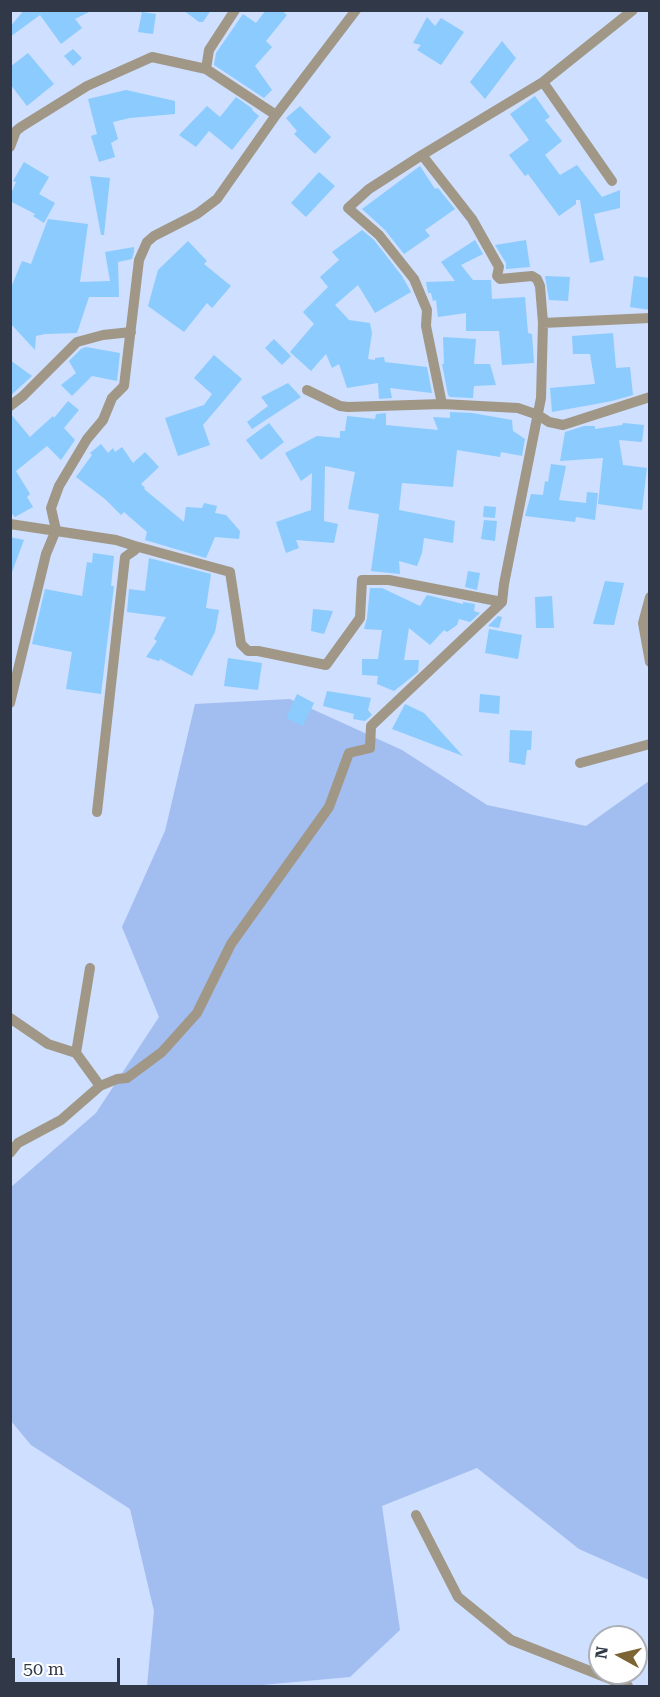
<!DOCTYPE html>
<style>
body{margin:0}
#map{position:relative;width:660px;height:1697px;overflow:hidden;background:#cedfff;font-family:"Roboto Serif",serif}
canvas{display:block}
.frame{position:absolute;inset:0;border:12px solid #313949;pointer-events:none}
.north{position:absolute;left:588px;top:1625px;width:60px;height:60px;box-sizing:border-box;background:#fff;border:2px solid #adb0b6;border-radius:50%;rotate:278deg;font-size:16px;font-weight:700;line-height:24px;text-align:center;color:#313949}
.north::after{content:'';display:block;margin:auto;width:21px;height:27px;background:#7c6435;clip-path:polygon(50% 0,100% 100%,50% 72%,0 100%)}
.scale{position:absolute;left:12px;top:1658px;width:108px;height:27px;box-sizing:border-box;border:3px solid #313949;border-top:0;padding-left:8px;font-size:18px;line-height:21px;white-space:nowrap;color:#313949;-webkit-text-stroke:4px #fff;paint-order:stroke}
</style>
<div id="map">
<canvas width="660" height="1697"></canvas>
<div class="frame"></div>
<div class="north">N</div>
<div class="scale">50 m</div>
</div>
<script>
const g = document.querySelector('canvas').getContext('2d');
g.lineJoin = 'round';
function paint(path, color) { g.fillStyle = color; g.fill(path, 'evenodd'); }
function trace(path, color, width, dash) { g.strokeStyle = color; g.lineWidth = width; g.lineCap = dash ? 'butt' : 'round'; g.setLineDash(dash || []); g.stroke(path); }
const green = new Path2D(`
 M 290,699 L 402,750 L 487,805 L 586,826 L 649,781 L 649,1580 L 579,1549 L 477,1468 L 382,1506 L 400,1630 L 350,1677 L 251,1686 L 147,1686 L 154,1611 L 130,1509 L 31,1445 L 11,1421 L 10,1188 L 96,1113 L 159,1017 L 122,927 L 165,831 L 195,704 Z`);
const building = new Path2D(`
 M 24,10 L 93,10 L 75,19 L 82,28 L 61,44 L 40,15 L 10,37 L 10,27 Z
 M 183,10 L 211,10 L 203,22 L 199,22 Z
 M 266,10 L 281,10 L 287,15 L 266,41 L 272,47 L 255,66 L 272,90 L 264,98 L 214,65 L 216,53 L 243,14 L 256,23 Z
 M 142,12 L 156,14 L 153,34 L 138,32 Z
 M 427,17 L 435,26 L 441,18 L 464,32 L 441,65 L 417,50 L 421,45 L 413,43 Z
 M 502,41 L 516,58 L 485,99 L 470,82 Z
 M 73,49 L 82,58 L 73,66 L 64,56 Z
 M 28,53 L 54,84 L 27,106 L 10,84 L 10,67 Z
 M 126,90 L 175,101 L 175,114 L 130,118 L 113,122 L 118,139 L 111,143 L 115,157 L 99,162 L 91,136 L 97,134 L 88,99 Z
 M 535,96 L 550,117 L 545,120 L 562,141 L 545,155 L 560,175 L 577,165 L 602,197 L 620,190 L 620,208 L 594,214 L 604,260 L 590,263 L 580,200 L 576,200 L 576,204 L 559,216 L 528,174 L 525,176 L 509,155 L 529,140 L 510,114 Z
 M 236,97 L 253,109 L 252,110 L 259,116 L 232,150 L 209,131 L 196,147 L 179,135 L 207,106 L 220,117 Z
 M 300,106 L 331,137 L 315,154 L 294,134 L 297,131 L 286,118 Z
 M 24,162 L 49,177 L 39,194 L 55,203 L 44,223 L 33,216 L 35,214 L 10,201 L 10,196 L 16,182 L 13,181 Z
 M 420,166 L 435,189 L 438,188 L 455,209 L 425,230 L 430,236 L 404,254 L 385,230 L 362,209 Z
 M 319,172 L 335,186 L 306,217 L 291,203 Z
 M 90,176 L 110,178 L 104,235 L 101,235 Z
 M 48,219 L 88,224 L 80,282 L 110,281 L 105,252 L 134,247 L 134,252 L 132,259 L 118,262 L 119,297 L 89,297 L 77,333 L 45,334 L 36,336 L 35,350 L 10,323 L 10,290 L 22,261 L 31,264 Z
 M 362,230 L 374,240 L 402,276 L 411,292 L 375,313 L 358,285 L 335,305 L 349,320 L 370,323 L 372,333 L 368,359 L 375,360 L 375,358 L 384,357 L 385,362 L 427,367 L 432,393 L 390,388 L 392,398 L 379,399 L 378,383 L 347,388 L 339,364 L 332,368 L 326,354 L 311,371 L 290,352 L 314,324 L 303,312 L 328,287 L 320,277 L 339,260 L 332,252 Z
 M 475,240 L 483,254 L 461,265 L 473,280 L 491,280 L 492,299 L 525,297 L 528,333 L 532,334 L 534,363 L 502,365 L 499,331 L 466,331 L 466,313 L 438,317 L 436,300 L 433,301 L 431,293 L 428,293 L 426,282 L 455,281 L 441,262 Z
 M 526,240 L 530,267 L 506,269 L 506,263 L 495,245 Z
 M 188,241 L 207,261 L 204,264 L 231,286 L 212,308 L 207,303 L 184,332 L 148,306 L 158,270 Z
 M 545,276 L 570,277 L 568,301 L 549,300 Z
 M 634,276 L 650,278 L 650,310 L 630,307 Z
 M 613,333 L 616,368 L 630,367 L 633,395 L 612,401 L 552,412 L 550,388 L 595,384 L 590,354 L 573,354 L 572,336 Z
 M 443,337 L 476,339 L 474,364 L 490,364 L 496,385 L 474,386 L 473,398 L 450,397 L 448,395 L 442,364 L 444,364 Z
 M 274,339 L 291,356 L 282,365 L 265,348 Z
 M 86,347 L 120,353 L 117,381 L 92,376 L 72,396 L 61,385 L 76,373 L 69,361 L 81,349 Z
 M 214,355 L 242,379 L 203,425 L 210,445 L 178,456 L 165,418 L 204,405 L 212,394 L 194,378 Z
 M 10,360 L 32,376 L 10,396 Z
 M 288,383 L 301,397 L 252,429 L 247,422 L 268,406 L 261,397 Z
 M 68,401 L 79,410 L 64,428 L 75,440 L 61,460 L 47,446 L 16,471 L 30,494 L 27,497 L 33,507 L 15,517 L 10,512 L 10,413 L 30,437 L 53,416 L 54,418 Z
 M 450,412 L 472,413 L 512,420 L 513,431 L 525,439 L 522,456 L 501,452 L 500,457 L 457,450 L 453,487 L 402,483 L 399,510 L 455,521 L 453,543 L 424,538 L 422,553 L 417,566 L 399,561 L 400,574 L 371,571 L 379,514 L 348,509 L 355,472 L 325,466 L 324,521 L 338,524 L 334,543 L 296,540 L 299,548 L 286,553 L 276,522 L 311,510 L 312,473 L 301,481 L 285,453 L 317,436 L 340,438 L 340,431 L 345,431 L 347,416 L 375,419 L 376,414 L 386,413 L 386,425 L 438,430 L 433,417 L 450,418 Z
 M 269,423 L 284,442 L 261,460 L 246,440 Z
 M 623,423 L 644,425 L 642,442 L 619,440 L 623,465 L 647,468 L 642,510 L 598,504 L 603,458 L 560,461 L 565,432 L 584,426 L 595,426 L 595,429 L 622,425 Z
 M 101,444 L 108,453 L 113,448 L 115,452 L 122,447 L 133,463 L 145,452 L 159,467 L 141,484 L 145,488 L 144,489 L 184,522 L 186,507 L 202,508 L 204,503 L 217,506 L 215,513 L 226,515 L 240,531 L 239,539 L 215,537 L 206,558 L 145,540 L 147,532 L 124,512 L 121,515 L 105,499 L 76,477 L 92,455 L 90,453 Z
 M 551,464 L 566,466 L 559,500 L 586,503 L 587,492 L 598,493 L 595,520 L 576,517 L 575,522 L 525,516 L 531,494 L 543,495 L 545,481 L 548,482 Z
 M 484,506 L 496,507 L 495,518 L 483,517 Z
 M 484,520 L 497,521 L 495,541 L 481,539 Z
 M 10,537 L 24,540 L 12,572 L 10,572 Z
 M 93,553 L 114,556 L 111,586 L 114,586 L 101,694 L 66,689 L 72,652 L 32,644 L 45,589 L 82,596 L 87,562 L 92,563 Z
 M 149,558 L 211,574 L 206,608 L 219,610 L 215,632 L 192,676 L 160,659 L 159,661 L 146,657 L 157,641 L 154,639 L 166,617 L 127,612 L 129,589 L 145,591 Z
 M 468,571 L 480,573 L 477,590 L 465,587 Z
 M 605,581 L 624,583 L 614,625 L 593,624 Z
 M 370,588 L 382,588 L 420,606 L 427,595 L 463,604 L 463,602 L 475,604 L 474,611 L 480,613 L 470,622 L 459,619 L 457,625 L 447,632 L 444,630 L 430,645 L 409,628 L 404,660 L 419,660 L 418,672 L 394,691 L 377,684 L 378,676 L 362,675 L 362,659 L 378,659 L 382,630 L 364,629 L 367,618 Z
 M 552,596 L 554,628 L 536,628 L 535,597 Z
 M 313,609 L 333,611 L 324,634 L 311,631 Z
 M 498,616 L 502,617 L 499,628 L 488,626 Z
 M 489,629 L 522,635 L 518,659 L 485,653 Z
 M 228,658 L 262,663 L 258,690 L 224,686 Z
 M 327,691 L 371,698 L 368,710 L 372,715 L 365,721 L 353,719 L 354,714 L 323,706 Z
 M 297,694 L 314,703 L 303,726 L 286,718 Z
 M 480,694 L 500,696 L 499,714 L 479,712 Z
 M 405,704 L 424,713 L 463,756 L 392,729 Z
 M 510,730 L 532,731 L 531,750 L 527,750 L 525,765 L 509,762 Z`);
const street = new Path2D(`
 M 206,69 L 209,50 L 235,10
 M 543,82 L 612,181
 M 10,147 L 16,131 L 21,127 L 87,86 L 152,57 L 206,69 L 276,115
 M 543,323 L 650,318
 M 307,390 L 340,406 L 348,407 L 442,404 L 518,408 L 538,415 L 549,422 L 563,425 L 650,397
 M 442,404 L 426,326 L 427,310 L 414,279 L 379,235 L 348,208 L 369,189 L 422,155 L 543,82 L 633,10
 M 10,406 L 23,396 L 77,342 L 103,335 L 131,332
 M 10,524 L 116,540 L 135,546 L 135,550 L 125,557 L 97,812
 M 135,546 L 230,572 L 241,644 L 248,651 L 258,651 L 326,665 L 360,618 L 362,580 L 389,580 L 502,602
 M 650,597 L 643,623 L 650,662
 M 10,703 L 46,554 L 56,530 L 51,508 L 59,486 L 87,439 L 103,420 L 112,398 L 124,386 L 139,260 L 147,242 L 154,236 L 197,214 L 217,199 L 276,115 L 356,10
 M 580,763 L 650,744
 M 10,1018 L 48,1044 L 76,1053 L 100,1086
 M 76,1053 L 90,968
 M 10,1153 L 18,1143 L 61,1120 L 100,1086 L 117,1079 L 127,1078 L 162,1052 L 197,1013 L 231,944 L 329,807 L 349,753 L 370,748 L 371,726 L 502,602 L 504,584 L 541,398 L 543,323 L 540,286 L 537,279 L 532,276 L 500,279 L 497,276 L 499,267 L 472,219 L 422,155
 M 416,1515 L 458,1597 L 511,1640 L 628,1686`);
paint(green, '#a2bdef');
paint(building, '#8bcbfd');
trace(street, '#a19786', 10);
</script>
